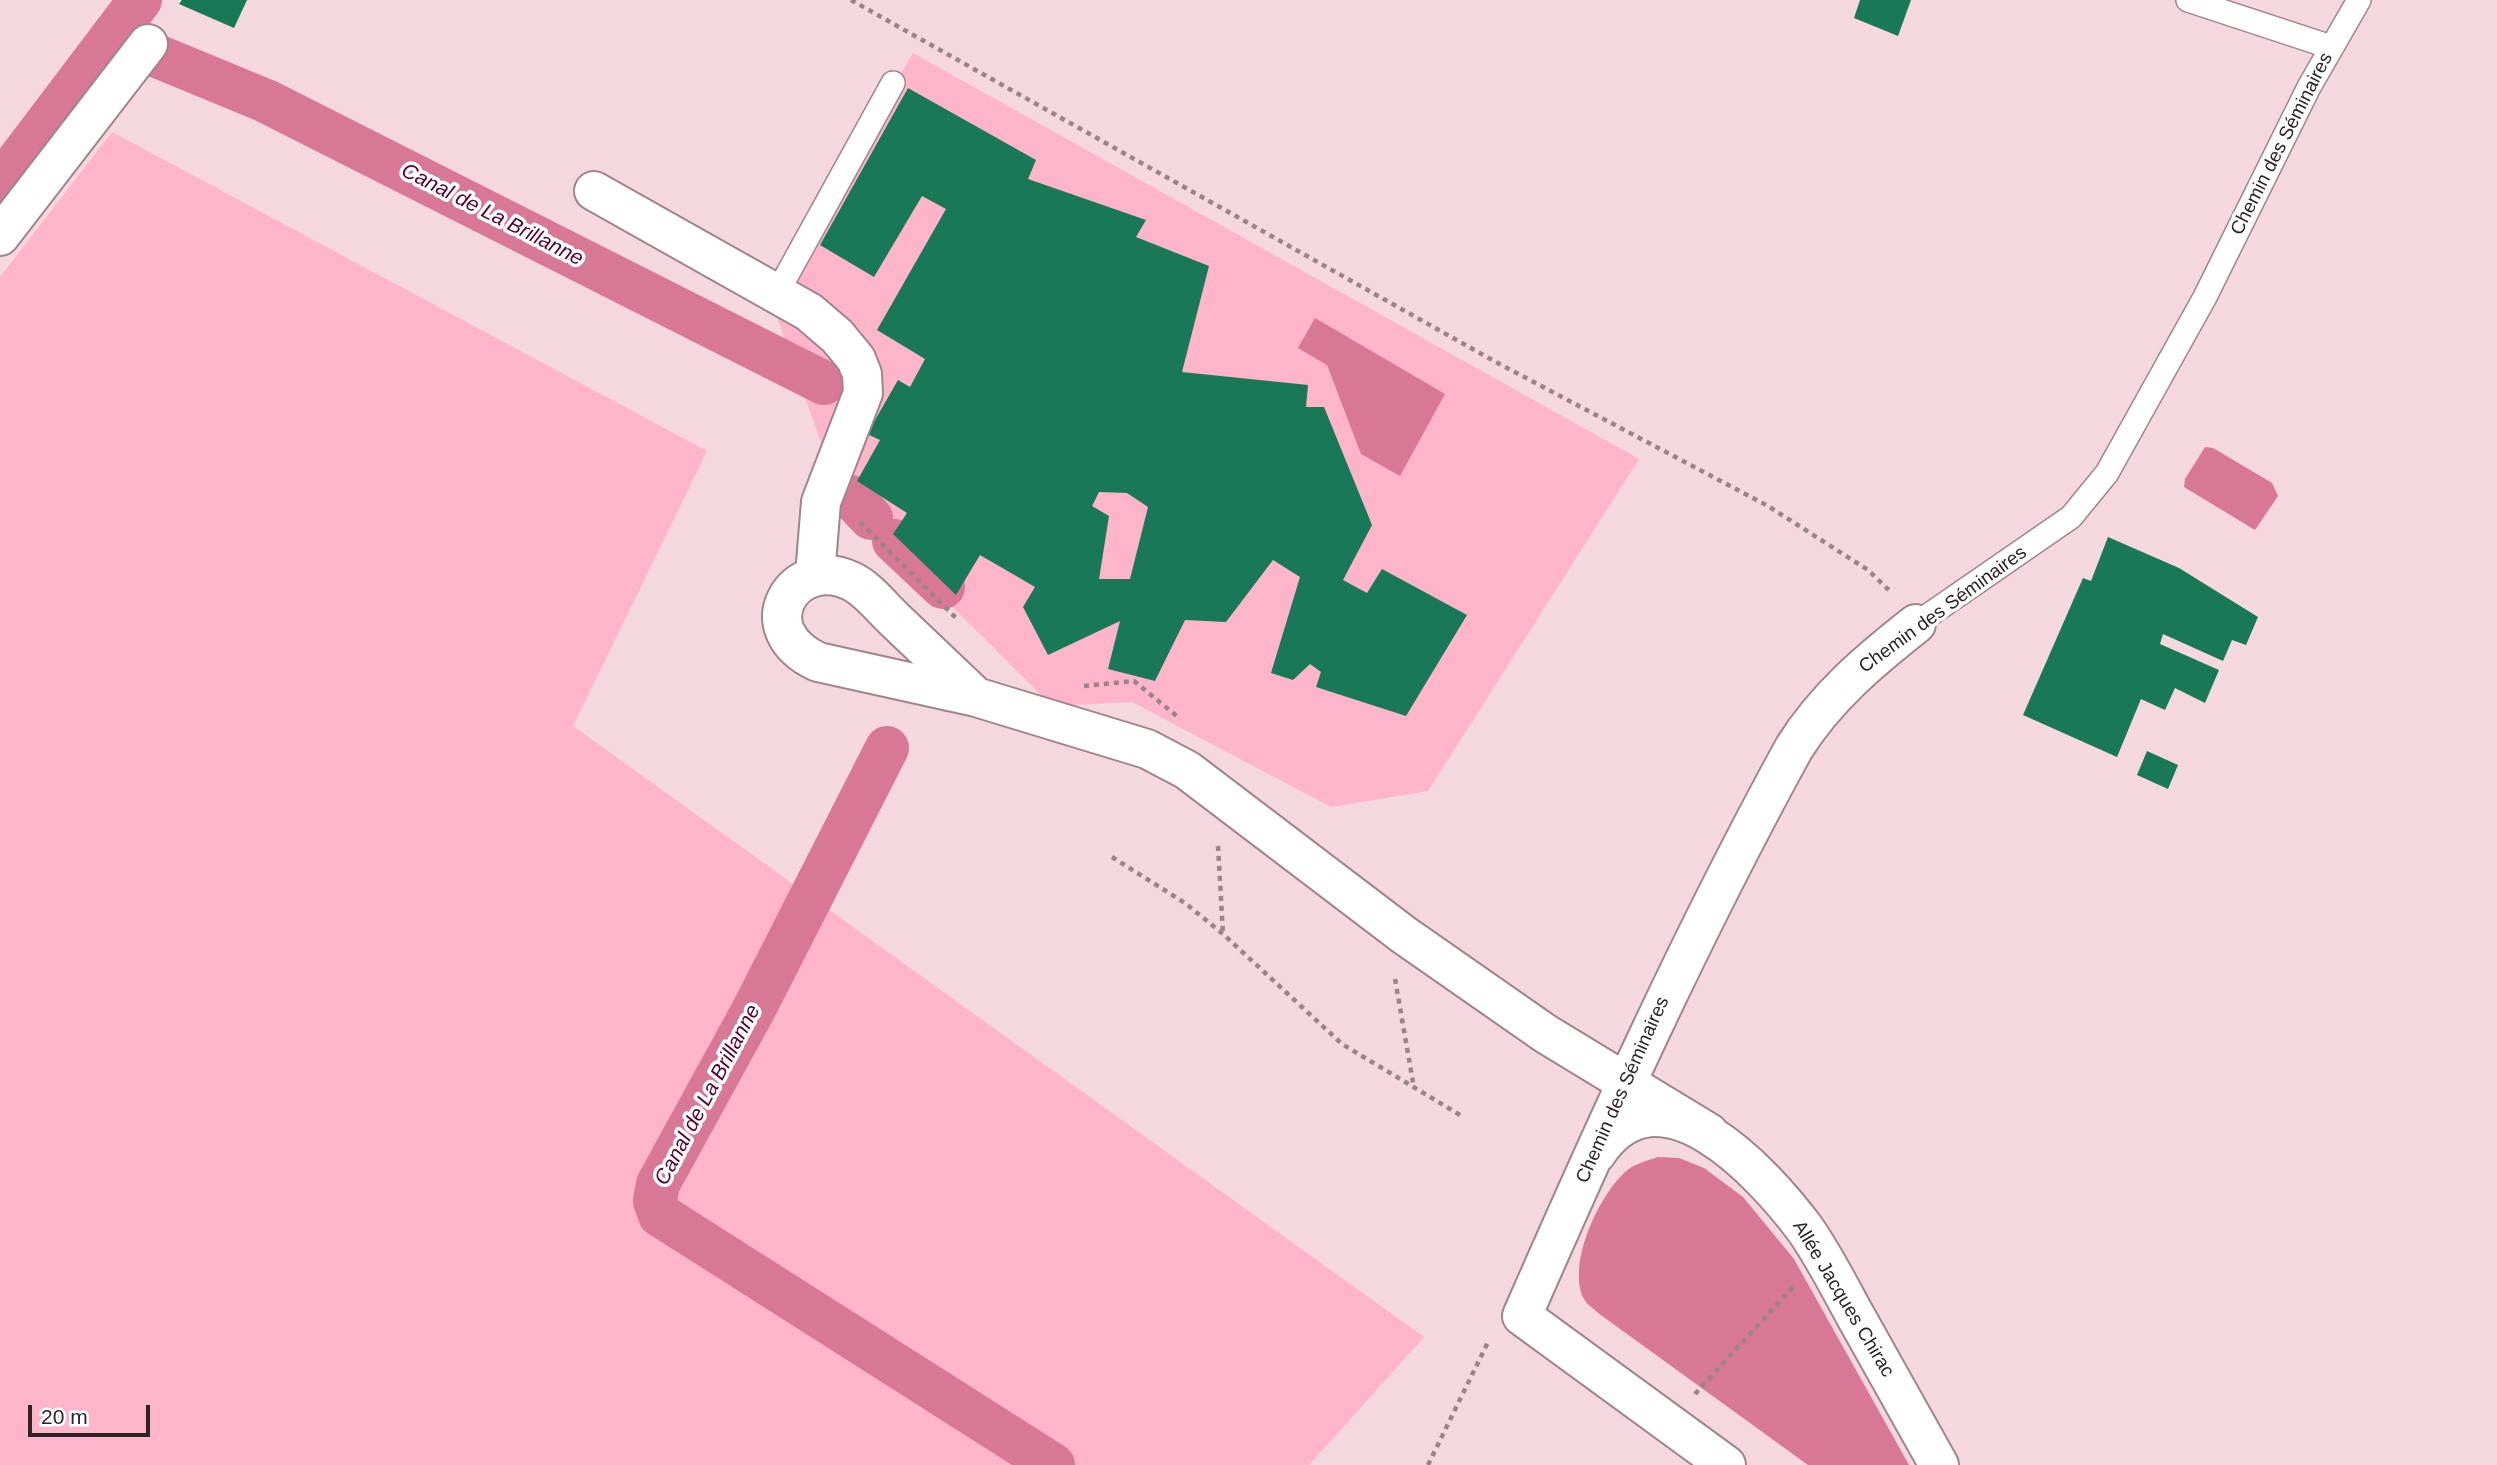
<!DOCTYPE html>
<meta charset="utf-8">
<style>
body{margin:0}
#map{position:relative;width:2497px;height:1465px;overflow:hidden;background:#f5d7df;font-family:Helvetica,sans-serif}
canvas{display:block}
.scale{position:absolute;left:28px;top:1405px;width:122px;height:32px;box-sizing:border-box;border:4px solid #2d2325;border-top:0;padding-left:9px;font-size:21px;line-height:24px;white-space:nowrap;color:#2d2325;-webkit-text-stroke:5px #fff;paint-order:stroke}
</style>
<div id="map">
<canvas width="2497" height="1465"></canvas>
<div class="scale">20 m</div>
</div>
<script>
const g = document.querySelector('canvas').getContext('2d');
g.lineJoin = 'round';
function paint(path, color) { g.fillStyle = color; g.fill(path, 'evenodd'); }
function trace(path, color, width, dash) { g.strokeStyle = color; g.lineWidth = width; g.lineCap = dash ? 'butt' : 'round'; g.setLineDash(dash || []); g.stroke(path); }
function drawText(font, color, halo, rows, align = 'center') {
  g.font = font + ' Helvetica,sans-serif'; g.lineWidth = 7; g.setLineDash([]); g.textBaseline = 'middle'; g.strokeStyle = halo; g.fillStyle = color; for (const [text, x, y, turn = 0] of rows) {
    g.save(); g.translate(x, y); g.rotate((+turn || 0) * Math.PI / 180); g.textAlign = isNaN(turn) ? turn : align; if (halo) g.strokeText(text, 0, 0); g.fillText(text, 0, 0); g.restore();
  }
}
const green = new Path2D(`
 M 913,53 L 1639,459 L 1428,791 L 1331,807 L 1132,702 L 1052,706 L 839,494 L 771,300 Z
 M 112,132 L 707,451 L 573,726 L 1424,1337 L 1309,1465 L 0,1465 L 0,277 Z`);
const water = new Path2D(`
 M 1315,318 L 1445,394 L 1400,476 L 1361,454 L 1327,365 L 1298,348 Z
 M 2205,447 L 2213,448 L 2272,483 L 2278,496 L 2255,530 L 2184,487 L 2185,479 Z
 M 1658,1157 L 1679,1158 L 1704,1168 L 1743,1197 L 1794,1259 L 1909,1465 L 1808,1465 L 1598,1313 C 1593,1308 1585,1303 1583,1297 C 1568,1262 1598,1198 1624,1173 C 1633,1164 1646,1161 1658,1157 Z`);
const canal = new Path2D(`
 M 157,56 L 266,101 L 824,383
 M 0,185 L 140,0
 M 851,497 L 871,518
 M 894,541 L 943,587
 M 887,748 L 754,1009 L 658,1184 L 655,1201 L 660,1215 L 1053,1465`);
const building = new Path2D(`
 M 182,0 L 247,0 L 234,28 L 179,4 Z
 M 1860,0 L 1911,0 L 1898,36 L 1854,18 Z
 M 908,88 L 1036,160 L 1028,179 L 1146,220 L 1136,237 L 1209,266 L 1182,372 L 1308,385 L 1306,407 L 1324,407 L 1372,525 L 1343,580 L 1367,593 L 1382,569 L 1467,615 L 1406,716 L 1316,687 L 1321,672 L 1310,664 L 1293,680 L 1271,673 L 1300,577 L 1273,560 L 1226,622 L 1185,620 L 1155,681 L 1108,669 L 1120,621 L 1048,655 L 1023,607 L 1035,587 L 980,555 L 956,595 L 893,534 L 907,513 L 857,481 L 880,440 L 867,434 L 898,380 L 910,387 L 925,359 L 877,330 L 946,209 L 922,196 L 874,277 L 820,245 ZM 1099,492 L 1127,493 L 1148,507 L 1130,579 L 1099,579 L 1109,516 L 1092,506 Z
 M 2108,537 L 2179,568 L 2258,617 L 2246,645 L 2232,640 L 2223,661 L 2163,634 L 2160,644 L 2219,670 L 2205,703 L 2175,688 L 2165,710 L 2141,699 L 2117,757 L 2023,715 L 2083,578 L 2091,581 Z
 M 2147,751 L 2178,765 L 2168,789 L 2137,775 Z`);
const path = new Path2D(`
 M 851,0 L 1494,361 L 1768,506 L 1868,570 L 1892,593
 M 860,522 L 958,620
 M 1084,686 L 1134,681 L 1178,717
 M 1218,846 L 1223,934
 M 1112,857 L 1185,903 L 1223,934 L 1342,1044 L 1460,1115
 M 1395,979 L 1414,1088
 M 1695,1394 L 1793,1287
 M 1428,1465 L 1489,1340`);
const service = new Path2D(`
 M 2188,0 L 2331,47
 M 777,293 L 893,83
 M 1916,624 L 2071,517 L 2107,473 L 2205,297 L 2309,87 L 2359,0`);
const minor = new Path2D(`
 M 594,191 L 809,312 L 837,336 L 856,359 L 862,374 L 863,393 L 821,502 L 815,575
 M 0,236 L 148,44
 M 976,697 C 949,671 922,646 895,620 C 881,607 868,589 851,581 C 794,554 747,629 818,662 L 976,697 L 1147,749 L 1187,770 L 1404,935 L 1546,1034 L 1709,1133
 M 1596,1154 C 1659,1058 1763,1173 1805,1229 C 1824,1256 1840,1288 1856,1317 C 1884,1366 1911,1416 1939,1465
 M 1726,1465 L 1522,1316 C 1607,1122 1692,934 1794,748 C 1826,697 1869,661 1916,624`);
const streetNames = [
 ["Chemin des Séminaires",2282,144,-63],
 ["Chemin des Séminaires",1943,610,-36],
 ["Chemin des Séminaires",1623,1090,-66],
 ["Allée Jacques Chirac",1843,1299,59]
];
const waterNames = [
 ["Canal de La Brillanne",492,215,27],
 ["Canal de La Brillanne",708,1095,-62]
];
paint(green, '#feb4c9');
paint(water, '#d87796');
trace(canal, '#d87796', 44);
paint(building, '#197857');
trace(service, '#a0858c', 26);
trace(minor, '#a0858c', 42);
trace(path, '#998489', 4.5, [5, 5]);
trace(service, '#fff', 23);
trace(minor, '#fff', 38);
drawText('19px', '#2d2325', '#fff', streetNames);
drawText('italic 21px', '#5a002b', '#fff', waterNames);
</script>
